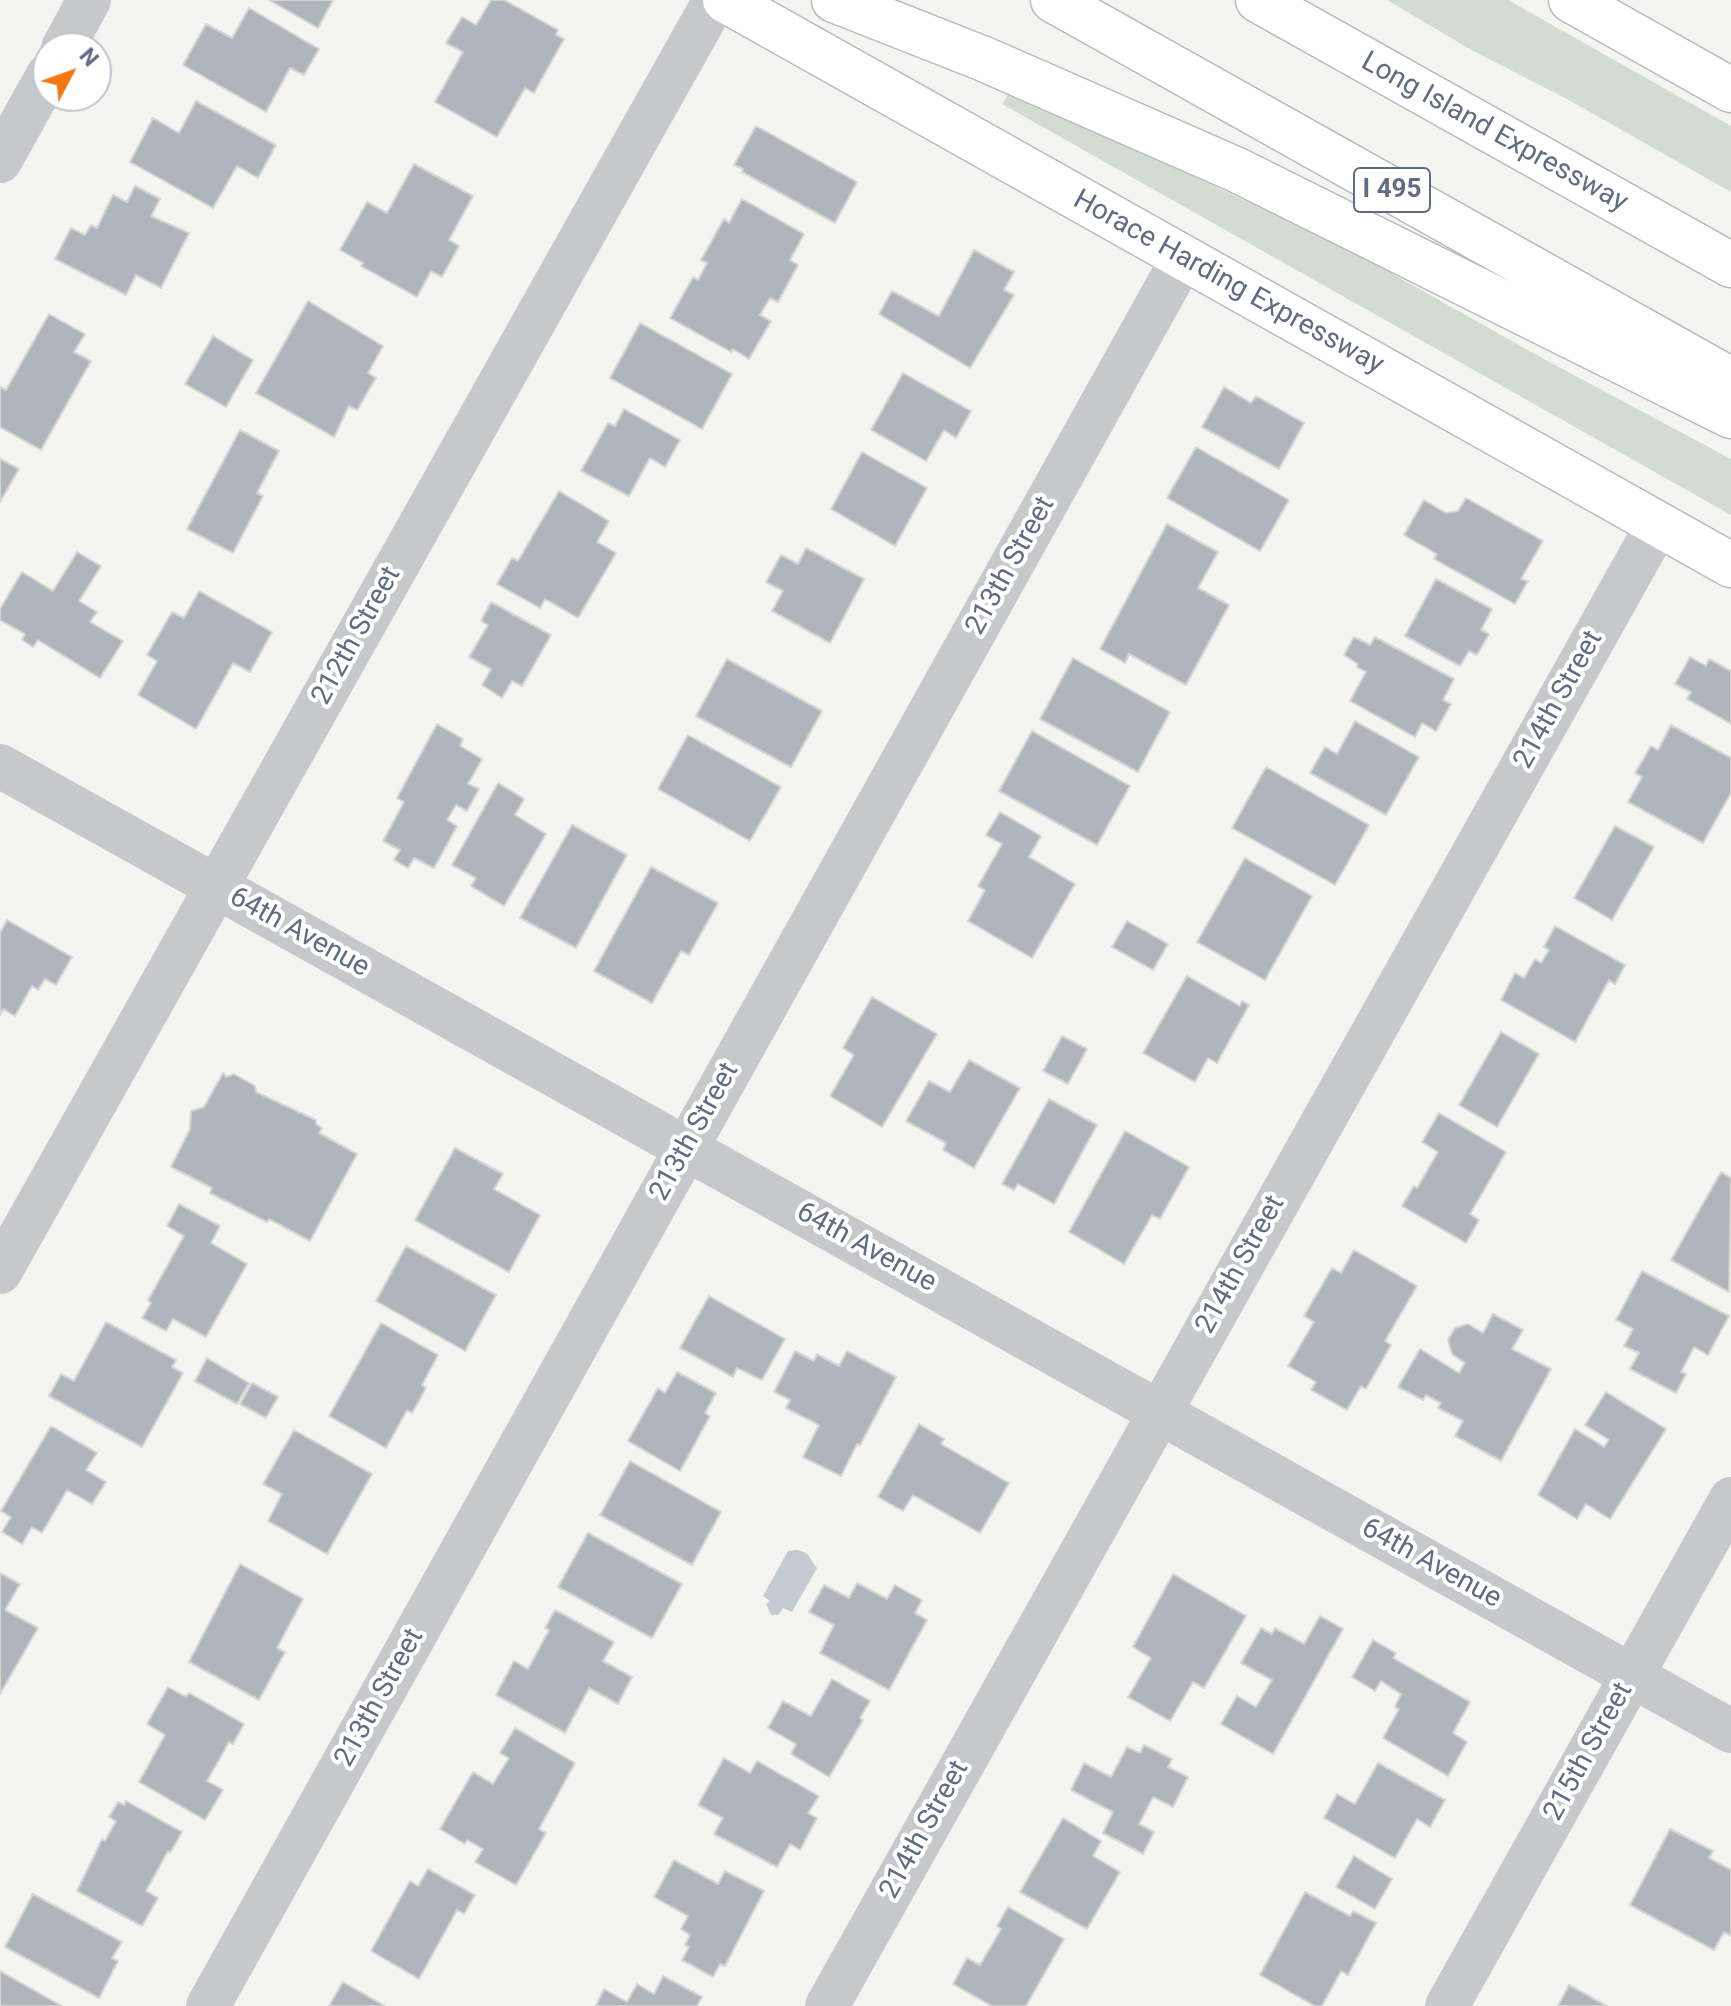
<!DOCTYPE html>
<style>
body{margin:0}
#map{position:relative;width:1731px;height:2006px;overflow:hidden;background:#f4f5f0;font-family:Roboto,sans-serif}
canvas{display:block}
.north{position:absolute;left:32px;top:32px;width:80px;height:80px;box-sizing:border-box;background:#fff;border:2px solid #c0c4ce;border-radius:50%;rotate:49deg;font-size:22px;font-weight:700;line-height:32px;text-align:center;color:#616c84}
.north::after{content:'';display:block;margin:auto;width:28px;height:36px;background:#f37812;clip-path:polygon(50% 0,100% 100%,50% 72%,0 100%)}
</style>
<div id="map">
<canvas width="1731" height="2006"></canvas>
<div class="north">N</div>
</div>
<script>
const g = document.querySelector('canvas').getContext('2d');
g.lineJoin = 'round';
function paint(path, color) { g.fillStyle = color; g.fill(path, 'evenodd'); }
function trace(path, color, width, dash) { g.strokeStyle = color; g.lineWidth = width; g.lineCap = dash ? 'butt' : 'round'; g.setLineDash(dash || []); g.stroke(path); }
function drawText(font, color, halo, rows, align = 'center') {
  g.font = font + ' Roboto,sans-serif'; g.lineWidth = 8; g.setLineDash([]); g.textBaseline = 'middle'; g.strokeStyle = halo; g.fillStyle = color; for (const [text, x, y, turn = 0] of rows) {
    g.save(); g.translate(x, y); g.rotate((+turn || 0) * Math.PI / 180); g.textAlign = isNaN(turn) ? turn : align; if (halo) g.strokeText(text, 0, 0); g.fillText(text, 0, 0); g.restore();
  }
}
const green = new Path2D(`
 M 1387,0 L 1508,0 L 1731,126 L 1731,192 L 1567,99 L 1473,51 Z
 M 1010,91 L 1341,245 L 1542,358 L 1731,459 L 1731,515 L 1002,104 Z`);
const water = new Path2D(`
 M 797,1550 C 811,1552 809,1559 817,1568 L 792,1612 L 783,1608 L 778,1615 L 771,1615 L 766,1604 L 770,1601 L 763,1596 L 788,1551 Z`);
const building = new Path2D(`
 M 269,0 L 333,0 L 318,28 Z
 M 491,0 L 504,0 L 558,30 L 556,35 L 564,39 L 534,93 L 525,88 L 497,137 L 435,102 L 463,52 L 446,43 L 462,17 L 476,25 Z
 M 249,8 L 319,49 L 304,75 L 290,68 L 266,112 L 183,65 L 206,24 L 232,38 Z
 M 196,101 L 276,145 L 258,178 L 237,166 L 213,208 L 130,162 L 153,118 L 179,133 Z
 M 756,126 L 857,182 L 835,223 L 742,172 L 743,169 L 734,165 Z
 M 414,164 L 473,196 L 449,240 L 459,246 L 442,277 L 431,271 L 417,297 L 361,266 L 363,263 L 340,250 L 367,202 L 387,213 Z
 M 135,186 L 160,199 L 151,216 L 189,233 L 161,288 L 136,275 L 126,295 L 55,259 L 71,228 L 85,235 L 91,225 L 97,228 L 113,195 L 127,202 Z
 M 742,199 L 804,234 L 790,260 L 798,265 L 778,302 L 770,298 L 760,315 L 771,321 L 749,359 L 733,349 L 731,352 L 670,318 L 693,277 L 698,280 L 707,263 L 701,260 L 724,219 L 729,223 Z
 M 974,250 L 1014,272 L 1004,290 L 1014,295 L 970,368 L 879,314 L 892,291 L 939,316 Z
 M 308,301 L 383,346 L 368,373 L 376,378 L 357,410 L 349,406 L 334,437 L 256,393 Z
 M 49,314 L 85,334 L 74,352 L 91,361 L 41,450 L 0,427 L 0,387 L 6,390 Z
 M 640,323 L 732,374 L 702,429 L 610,378 Z
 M 213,336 L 253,360 L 226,407 L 185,384 Z
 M 903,373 L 971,411 L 956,438 L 944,430 L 926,461 L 871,430 Z
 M 1224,387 L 1251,403 L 1256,396 L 1304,423 L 1279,469 L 1202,427 Z
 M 624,409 L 680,440 L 665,467 L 650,458 L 629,496 L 581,471 L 608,423 L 615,426 Z
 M 240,430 L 279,451 L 257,493 L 263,496 L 233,553 L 187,529 Z
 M 1196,447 L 1289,500 L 1260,551 L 1167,498 Z
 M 862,452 L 927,488 L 895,546 L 831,509 Z
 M 0,459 L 19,469 L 0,502 Z
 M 559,491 L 609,521 L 597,542 L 616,553 L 578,618 L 545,599 L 540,608 L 497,584 L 512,558 L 518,561 Z
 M 1466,498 L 1543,541 L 1521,579 L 1528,581 L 1515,604 L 1434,559 L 1437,554 L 1404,535 L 1424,500 L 1446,513 L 1458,511 Z
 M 1167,524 L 1218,552 L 1198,588 L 1229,605 L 1186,685 L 1129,654 L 1125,663 L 1100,649 Z
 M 806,548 L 864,579 L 830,643 L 772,611 L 783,591 L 766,582 L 781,555 L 798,564 Z
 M 77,552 L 101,566 L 79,601 L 97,612 L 90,622 L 123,641 L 100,678 L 38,640 L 33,647 L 22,640 L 25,634 L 0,620 L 0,609 L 22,572 L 53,591 Z
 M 1436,579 L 1492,609 L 1481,630 L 1489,634 L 1477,655 L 1469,651 L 1460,666 L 1405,636 Z
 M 199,591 L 272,632 L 250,672 L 233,663 L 196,729 L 138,695 L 157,661 L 147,655 L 172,612 L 184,618 Z
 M 491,602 L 551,635 L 522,686 L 512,681 L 502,698 L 482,685 L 491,669 L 469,657 L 488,625 L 481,621 Z
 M 1354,637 L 1370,645 L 1375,637 L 1454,679 L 1443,700 L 1451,704 L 1436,731 L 1422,723 L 1415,737 L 1350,701 L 1366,672 L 1357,667 L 1358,664 L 1344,655 Z
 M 1690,657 L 1706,666 L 1709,659 L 1731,671 L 1731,724 L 1687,699 L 1691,692 L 1675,684 Z
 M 1073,658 L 1170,712 L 1138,772 L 1040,719 Z
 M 727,659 L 822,711 L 791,767 L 696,716 Z
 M 1355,721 L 1419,757 L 1386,815 L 1310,773 L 1325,747 L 1337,754 Z
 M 437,724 L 463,739 L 460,746 L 482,759 L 468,784 L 479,789 L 467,811 L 456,805 L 447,820 L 457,826 L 434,868 L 414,858 L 408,868 L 394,860 L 400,850 L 383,841 L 404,802 L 397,798 Z
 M 1671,725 L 1731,758 L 1731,793 L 1703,843 L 1628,802 L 1642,777 L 1635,773 L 1651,746 L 1658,750 Z
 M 1032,731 L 1130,786 L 1097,845 L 999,791 Z
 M 688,735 L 781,787 L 750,841 L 658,789 Z
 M 1266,767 L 1369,825 L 1335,885 L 1232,828 Z
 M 498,783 L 524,799 L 515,815 L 546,834 L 504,906 L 471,886 L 476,878 L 452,865 Z
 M 1000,812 L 1041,836 L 1029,857 L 1075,884 L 1032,958 L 968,921 L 985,890 L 978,886 L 1002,844 L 986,835 Z
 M 572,825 L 627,855 L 576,948 L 520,918 Z
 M 1615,826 L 1654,847 L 1612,920 L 1574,898 Z
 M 1245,858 L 1312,896 L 1265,980 L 1197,942 Z
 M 651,867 L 718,903 L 689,955 L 681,951 L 652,1003 L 594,971 Z
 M 7,920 L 72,957 L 56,985 L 45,979 L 38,990 L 32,986 L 15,1016 L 3,1009 L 0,1015 L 0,933 Z
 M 1127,921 L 1168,944 L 1153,970 L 1112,947 Z
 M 1555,926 L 1625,965 L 1615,984 L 1609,980 L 1575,1042 L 1501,1000 L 1515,973 L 1524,978 L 1535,959 L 1541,963 L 1549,950 L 1544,947 Z
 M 1187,976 L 1240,1006 L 1242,1001 L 1249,1005 L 1217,1063 L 1208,1058 L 1195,1082 L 1143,1053 Z
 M 872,997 L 937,1034 L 882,1127 L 830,1096 L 854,1055 L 843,1048 Z
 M 1501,1032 L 1539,1054 L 1497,1127 L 1459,1105 Z
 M 1062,1036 L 1087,1049 L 1068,1084 L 1043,1071 Z
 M 969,1060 L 1020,1088 L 974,1168 L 943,1150 L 946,1143 L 906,1121 L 929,1081 L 950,1092 Z
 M 223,1073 L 226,1077 L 234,1074 L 255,1086 L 256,1092 L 316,1120 L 316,1124 L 322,1128 L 319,1133 L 357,1154 L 310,1241 L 269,1219 L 267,1222 L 210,1193 L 212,1188 L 171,1167 L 190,1129 L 191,1111 L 204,1107 Z
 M 1049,1099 L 1097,1125 L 1054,1204 L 1018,1184 L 1014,1190 L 1002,1184 Z
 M 1439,1113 L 1506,1152 L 1470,1214 L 1479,1220 L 1466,1243 L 1402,1206 L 1414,1186 L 1417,1188 L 1438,1152 L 1422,1142 Z
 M 1125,1131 L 1189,1167 L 1160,1219 L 1152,1215 L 1124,1264 L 1069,1232 Z
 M 455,1148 L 503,1174 L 494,1189 L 540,1215 L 509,1272 L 415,1220 Z
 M 1721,1172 L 1731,1178 L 1729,1292 L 1671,1260 Z
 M 179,1204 L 220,1226 L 211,1243 L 247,1264 L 206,1337 L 173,1319 L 166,1331 L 142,1318 L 151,1303 L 148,1300 L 184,1236 L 167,1226 Z
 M 406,1246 L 496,1295 L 465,1351 L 376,1301 Z
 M 1354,1250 L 1417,1286 L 1385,1341 L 1391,1345 L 1366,1389 L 1361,1386 L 1347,1410 L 1311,1390 L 1316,1382 L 1288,1366 L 1314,1322 L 1304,1316 L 1332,1268 L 1341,1273 Z
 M 1642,1271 L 1729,1316 L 1708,1355 L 1694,1347 L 1681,1372 L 1686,1374 L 1676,1393 L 1630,1369 L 1639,1353 L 1624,1346 L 1633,1329 L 1616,1320 Z
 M 709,1296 L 785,1339 L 762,1380 L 737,1368 L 733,1377 L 680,1348 Z
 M 1493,1314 L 1523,1330 L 1512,1349 L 1551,1369 L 1501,1461 L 1455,1436 L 1463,1421 L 1438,1408 L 1441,1403 L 1426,1395 L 1423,1400 L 1398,1387 L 1420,1349 L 1459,1373 L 1465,1363 L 1452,1354 L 1448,1340 L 1455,1328 L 1468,1324 L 1483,1333 Z
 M 106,1322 L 176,1360 L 172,1367 L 183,1373 L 142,1447 L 49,1396 L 61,1374 L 74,1381 Z
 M 381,1323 L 438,1355 L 422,1385 L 426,1388 L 412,1413 L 407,1410 L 386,1448 L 329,1416 Z
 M 795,1351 L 814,1361 L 817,1354 L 839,1366 L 847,1351 L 896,1377 L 860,1445 L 857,1444 L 841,1476 L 803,1457 L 819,1425 L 786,1408 L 790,1400 L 774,1392 Z
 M 207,1358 L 249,1383 L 237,1404 L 195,1381 Z
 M 677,1372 L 716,1393 L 705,1413 L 710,1416 L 680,1471 L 628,1441 L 658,1388 L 665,1393 Z
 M 252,1383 L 278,1397 L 266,1418 L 240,1404 Z
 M 1606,1392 L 1666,1429 L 1610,1519 L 1586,1504 L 1577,1519 L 1538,1495 L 1575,1429 L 1604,1447 L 1609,1440 L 1585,1425 Z
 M 919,1424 L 944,1439 L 941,1444 L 1009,1483 L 980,1533 L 913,1495 L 903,1511 L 878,1497 Z
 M 51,1426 L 97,1453 L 86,1470 L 106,1482 L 92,1504 L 67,1490 L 42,1533 L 32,1527 L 22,1544 L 2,1532 L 11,1517 L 1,1511 Z
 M 294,1430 L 372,1474 L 327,1554 L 268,1521 L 282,1494 L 263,1484 Z
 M 630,1461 L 721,1512 L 692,1565 L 600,1515 Z
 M 588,1533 L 682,1584 L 652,1638 L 558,1587 Z
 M 240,1564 L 303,1599 L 277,1648 L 285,1652 L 259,1700 L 189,1662 Z
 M 0,1573 L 20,1584 L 5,1610 L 38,1628 L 0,1694 Z
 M 1173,1574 L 1246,1616 L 1204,1688 L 1193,1682 L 1170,1721 L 1128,1697 L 1151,1658 L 1133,1647 Z
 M 857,1583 L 887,1599 L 895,1585 L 922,1600 L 915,1613 L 927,1620 L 889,1690 L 820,1653 L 834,1625 L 809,1612 L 824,1585 L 849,1598 Z
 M 555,1610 L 614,1642 L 603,1661 L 632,1677 L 618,1704 L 589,1688 L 565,1733 L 496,1695 L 514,1661 L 528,1669 L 549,1630 L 545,1628 Z
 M 1320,1616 L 1343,1629 L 1273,1754 L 1221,1724 L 1237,1696 L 1256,1707 L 1272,1680 L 1241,1663 L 1261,1628 L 1272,1634 L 1275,1628 L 1304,1644 Z
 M 1373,1640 L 1396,1653 L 1393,1658 L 1470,1702 L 1453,1733 L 1467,1742 L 1448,1776 L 1383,1738 L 1399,1709 L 1395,1707 L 1401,1694 L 1381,1681 L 1375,1691 L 1352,1677 Z
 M 832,1679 L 870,1701 L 860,1718 L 863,1720 L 829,1777 L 791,1754 L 796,1744 L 768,1728 L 783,1701 L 811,1716 Z
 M 168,1687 L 186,1697 L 189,1693 L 244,1724 L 233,1744 L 229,1742 L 207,1781 L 223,1790 L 205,1820 L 139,1782 L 165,1735 L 147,1724 Z
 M 515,1728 L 575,1763 L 539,1829 L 546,1833 L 516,1885 L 475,1862 L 483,1849 L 467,1840 L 465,1844 L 440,1829 L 473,1772 L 493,1784 L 509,1758 L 500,1753 Z
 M 1144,1745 L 1172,1759 L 1168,1767 L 1188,1777 L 1173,1807 L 1153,1797 L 1139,1824 L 1154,1832 L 1143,1854 L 1103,1833 L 1113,1812 L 1071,1790 L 1084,1763 L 1111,1777 L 1127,1747 L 1140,1753 Z
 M 724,1758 L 750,1773 L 757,1761 L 819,1796 L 808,1813 L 817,1818 L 800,1850 L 790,1844 L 777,1867 L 714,1834 L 723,1818 L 698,1805 Z
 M 1378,1763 L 1445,1800 L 1430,1827 L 1417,1819 L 1395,1858 L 1324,1818 L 1337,1794 L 1355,1804 Z
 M 126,1801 L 182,1832 L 170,1853 L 168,1851 L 146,1891 L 158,1898 L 142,1926 L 77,1891 L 102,1839 L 105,1841 L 116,1821 L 109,1817 L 118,1802 L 124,1805 Z
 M 1063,1818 L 1101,1841 L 1093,1856 L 1120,1872 L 1087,1929 L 1020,1892 Z
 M 1670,1829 L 1713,1851 L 1709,1858 L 1731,1870 L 1731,1936 L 1724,1932 L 1714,1950 L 1630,1905 Z
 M 1354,1856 L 1392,1879 L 1375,1909 L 1336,1887 Z
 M 674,1860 L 718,1884 L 725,1871 L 764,1891 L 725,1966 L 720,1964 L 713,1977 L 682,1960 L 689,1947 L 685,1945 L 690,1935 L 681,1929 L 688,1916 L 654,1897 Z
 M 428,1869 L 475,1895 L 464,1914 L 457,1910 L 419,1979 L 371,1951 L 410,1881 L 418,1886 Z
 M 1305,1892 L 1350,1916 L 1353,1911 L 1376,1923 L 1348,1975 L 1341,1971 L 1322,2006 L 1315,2006 L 1260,1975 Z
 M 33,1894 L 122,1942 L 112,1958 L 118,1961 L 99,1998 L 5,1947 Z
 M 1008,1907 L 1064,1939 L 1026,2006 L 992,2006 L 953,1984 L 967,1958 L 980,1965 L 1001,1929 L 997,1926 Z
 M 0,1971 L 62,2006 L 0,2006 Z
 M 663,1976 L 702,1997 L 697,2006 L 596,2006 L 604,1989 L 627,2002 L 637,1984 L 654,1994 Z
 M 343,1982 L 385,2006 L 329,2006 Z
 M 1569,1985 L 1607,2006 L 1558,2006 Z`);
const street = new Path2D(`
 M 63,48 L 89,0
 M 0,161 L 48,75
 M 0,766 L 1731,1731
 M 0,1272 L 715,0
 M 208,2006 L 1183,258
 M 827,2006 L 1658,524
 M 1447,2006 L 1731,1499`);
const secondary = new Path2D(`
 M 725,0 L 1731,565
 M 1571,0 L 1731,90`);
const highway = new Path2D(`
 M 834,0 L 984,59 L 1237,170 L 1731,416
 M 1053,0 L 1731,380
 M 1258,0 L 1731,265`);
const shields = [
 [1392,190,76]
];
const shieldNames = [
 ["I 495",1392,190]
];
const streetNames = [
 ["Long Island Expressway",1494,133,29],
 ["Horace Harding Expressway",1228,283,29],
 ["213th Street",1011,566,-61],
 ["212th Street",357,636,-61],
 ["214th Street",1559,700,-61],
 ["64th Avenue",299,933,29],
 ["213th Street",695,1132,-61],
 ["64th Avenue",866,1248,29],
 ["214th Street",1241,1265,-61],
 ["64th Avenue",1431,1564,29],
 ["213th Street",380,1698,-61],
 ["215th Street",1589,1752,-61],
 ["214th Street",925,1830,-61]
];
paint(green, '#d3dcd1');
paint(water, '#c3cad1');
paint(building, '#b0b5bd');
trace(building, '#d5d6d3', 2);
trace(secondary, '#b8bac1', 47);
trace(highway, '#b8b9bd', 47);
trace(street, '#c6c8cc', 44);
trace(secondary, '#fff', 44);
trace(highway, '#fff', 44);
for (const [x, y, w] of shields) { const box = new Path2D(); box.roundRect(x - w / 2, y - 22, w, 44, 6); g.fillStyle = '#fff'; g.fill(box); trace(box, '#616c84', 2); }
drawText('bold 26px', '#616c84', null, shieldNames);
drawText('28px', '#616c84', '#fff', streetNames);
</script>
